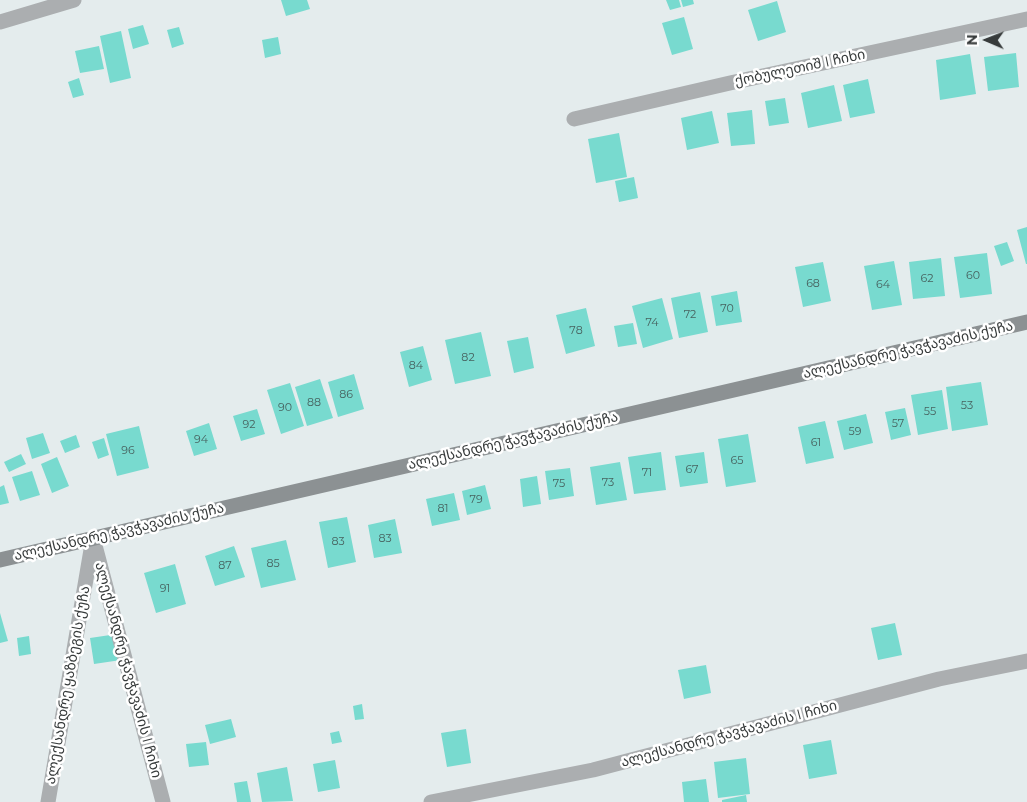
<!DOCTYPE html>
<meta charset="utf-8">
<style>
body{margin:0}
#map{position:relative;width:1027px;height:802px;overflow:hidden;background:#e4eced;font-family:Montserrat,sans-serif}
canvas{display:block}
.north{position:absolute;left:962px;top:15px;width:50px;height:50px;-webkit-text-stroke:4px #fff;paint-order:stroke;rotate:271deg;font-size:14px;font-weight:700;line-height:20px;text-align:center;color:#373b3b}
.north::after{content:'';display:block;margin:auto;width:18px;height:22px;background:#373b3b;clip-path:polygon(50% 0,100% 100%,50% 72%,0 100%)}
</style>
<div id="map">
<canvas width="1027" height="802"></canvas>
<div class="north">N</div>
</div>
<script>
const g = document.querySelector('canvas').getContext('2d');
g.lineJoin = 'round';
function paint(path, color) { g.fillStyle = color; g.fill(path, 'evenodd'); }
function trace(path, color, width, dash) { g.strokeStyle = color; g.lineWidth = width; g.lineCap = dash ? 'butt' : 'round'; g.setLineDash(dash || []); g.stroke(path); }
function drawText(font, color, halo, rows, align = 'center') {
  g.font = font + ' Montserrat,"Noto Sans Georgian",sans-serif'; g.lineWidth = 5; g.setLineDash([]); g.textBaseline = 'middle'; g.strokeStyle = halo; g.fillStyle = color; for (const [text, x, y, turn = 0] of rows) {
    g.save(); g.translate(x, y); g.rotate((+turn || 0) * Math.PI / 180); g.textAlign = isNaN(turn) ? turn : align; if (halo) g.strokeText(text, 0, 0); g.fillText(text, 0, 0); g.restore();
  }
}
const building = new Path2D(`
 M 281,0 L 307,0 L 310,9 L 286,16 Z
 M 666,0 L 679,0 L 681,7 L 670,10 Z
 M 681,0 L 693,0 L 694,4 L 683,7 Z
 M 777,1 L 786,32 L 758,41 L 748,10 Z
 M 684,17 L 693,49 L 672,55 L 662,23 Z
 M 143,25 L 149,44 L 133,49 L 128,29 Z
 M 179,27 L 184,44 L 172,48 L 167,30 Z
 M 121,31 L 131,78 L 110,83 L 100,36 Z
 M 278,37 L 281,54 L 265,58 L 262,40 Z
 M 99,46 L 104,69 L 80,73 L 75,51 Z
 M 1016,53 L 1019,87 L 988,91 L 984,57 Z
 M 970,54 L 976,94 L 940,100 L 936,60 Z
 M 79,78 L 84,95 L 73,98 L 68,82 Z
 M 868,79 L 875,113 L 850,118 L 843,85 Z
 M 834,85 L 842,121 L 808,128 L 801,93 Z
 M 785,98 L 789,123 L 769,126 L 765,101 Z
 M 752,110 L 755,144 L 731,146 L 727,113 Z
 M 712,111 L 719,143 L 687,150 L 681,118 Z
 M 619,133 L 627,177 L 596,183 L 588,139 Z
 M 634,177 L 638,198 L 619,202 L 615,181 Z
 M 1027,227 L 1027,264 L 1026,264 L 1017,230 Z
 M 1007,242 L 1014,261 L 1001,266 L 994,246 Z
 M 987,253 L 992,294 L 960,298 L 954,257 Z
 M 941,258 L 945,296 L 913,299 L 909,262 Z
 M 894,261 L 902,305 L 872,310 L 864,266 Z
 M 823,262 L 831,301 L 803,307 L 795,267 Z
 M 737,291 L 742,322 L 716,326 L 711,296 Z
 M 700,292 L 708,332 L 679,338 L 671,298 Z
 M 662,298 L 673,339 L 643,348 L 632,306 Z
 M 586,308 L 595,346 L 566,354 L 556,315 Z
 M 633,323 L 637,344 L 618,347 L 614,326 Z
 M 481,332 L 491,376 L 455,384 L 445,340 Z
 M 528,337 L 534,368 L 514,373 L 507,341 Z
 M 423,346 L 432,380 L 409,387 L 400,352 Z
 M 354,374 L 364,409 L 338,417 L 328,382 Z
 M 320,379 L 333,418 L 307,426 L 295,387 Z
 M 981,382 L 988,425 L 952,431 L 946,387 Z
 M 290,383 L 304,426 L 281,434 L 267,390 Z
 M 942,390 L 948,429 L 918,435 L 911,395 Z
 M 905,408 L 911,435 L 891,440 L 885,412 Z
 M 257,409 L 265,434 L 241,441 L 233,416 Z
 M 866,414 L 873,443 L 844,450 L 837,421 Z
 M 825,421 L 834,458 L 806,464 L 798,427 Z
 M 209,423 L 217,449 L 194,456 L 186,431 Z
 M 139,426 L 149,468 L 117,476 L 106,434 Z
 M 43,433 L 50,453 L 32,459 L 26,438 Z
 M 748,434 L 756,482 L 726,487 L 718,439 Z
 M 76,435 L 80,447 L 65,453 L 60,441 Z
 M 104,438 L 109,455 L 98,459 L 92,442 Z
 M 661,452 L 666,490 L 634,494 L 628,457 Z
 M 704,452 L 708,483 L 680,487 L 675,456 Z
 M 21,454 L 26,464 L 9,472 L 4,462 Z
 M 57,457 L 69,486 L 52,493 L 41,464 Z
 M 620,462 L 627,500 L 596,505 L 590,467 Z
 M 570,468 L 574,496 L 549,500 L 545,471 Z
 M 32,471 L 40,495 L 20,501 L 12,477 Z
 M 537,476 L 541,504 L 523,507 L 520,479 Z
 M 4,485 L 9,503 L 0,505 L 0,487 Z
 M 485,485 L 491,509 L 467,515 L 462,491 Z
 M 454,493 L 460,520 L 432,526 L 426,499 Z
 M 347,517 L 356,562 L 328,568 L 319,522 Z
 M 395,519 L 402,553 L 374,558 L 368,525 Z
 M 286,540 L 296,580 L 261,588 L 251,548 Z
 M 234,546 L 245,577 L 215,586 L 205,556 Z
 M 175,564 L 186,604 L 156,613 L 144,573 Z
 M 0,613 L 8,641 L 0,643 Z
 M 895,623 L 902,655 L 878,660 L 871,628 Z
 M 117,634 L 121,660 L 94,664 L 90,638 Z
 M 29,636 L 31,654 L 19,656 L 17,638 Z
 M 706,665 L 711,693 L 684,699 L 678,670 Z
 M 362,704 L 364,719 L 355,720 L 353,706 Z
 M 231,719 L 236,737 L 210,744 L 205,725 Z
 M 466,729 L 471,763 L 447,767 L 441,733 Z
 M 339,731 L 342,742 L 332,744 L 330,733 Z
 M 831,740 L 837,774 L 809,779 L 803,745 Z
 M 206,742 L 209,765 L 189,767 L 186,744 Z
 M 746,758 L 750,794 L 718,798 L 714,762 Z
 M 335,760 L 340,788 L 318,792 L 313,764 Z
 M 287,767 L 293,801 L 262,802 L 257,773 Z
 M 706,779 L 709,802 L 684,802 L 682,782 Z
 M 247,781 L 251,802 L 237,802 L 234,783 Z
 M 746,795 L 747,802 L 722,802 L 722,800 Z`);
const street = new Path2D(`
 M 0,22 L 74,0
 M 574,119 L 730,83 L 1027,19
 M 93,538 L 163,802
 M 48,802 L 92,544
 M 431,802 L 593,770 L 939,679 L 1027,661`);
const secondary = new Path2D(`
 M 0,560 L 1027,322`);
const numberNames = [
 ["60",973,276],
 ["62",927,279],
 ["68",813,284],
 ["64",883,285],
 ["70",727,309],
 ["72",690,315],
 ["74",652,323],
 ["78",576,331],
 ["82",468,358],
 ["84",416,366],
 ["86",346,395],
 ["88",314,403],
 ["53",967,406],
 ["90",285,408],
 ["55",930,412],
 ["57",898,424],
 ["92",249,425],
 ["59",855,432],
 ["94",201,440],
 ["61",816,443],
 ["96",128,451],
 ["65",737,461],
 ["67",692,470],
 ["71",647,473],
 ["73",608,483],
 ["75",559,484],
 ["79",476,500],
 ["81",443,509],
 ["83",385,539],
 ["83",338,542],
 ["85",273,564],
 ["87",225,566],
 ["91",165,589]
];
const streetNames = [
 ["ქობულეთიშ I ჩიხი",800,68,-12],
 ["ალექსანდრე ჭავჭავაძის ქუჩა",908,350,-13],
 ["ალექსანდრე ჭავჭავაძის ქუჩა",513,441,-13],
 ["ალექსანდრე ჭავჭავაძის ქუჩა",119,532,-13],
 ["ალექსანდრე ჭავჭავაძის I ჩიხი",128,670,75],
 ["ალექსანდრე ყაზბეგის ქუჩა",68,685,-80],
 ["ალექსანდრე ჭავჭავაძის I ჩიხი",729,734,-15]
];
paint(building, '#78dacf');
trace(street, '#abaeb0', 15);
trace(secondary, '#8c9193', 15);
drawText('11px', '#476360', null, numberNames);
drawText('14px', '#373b3b', '#fff', streetNames);
</script>
